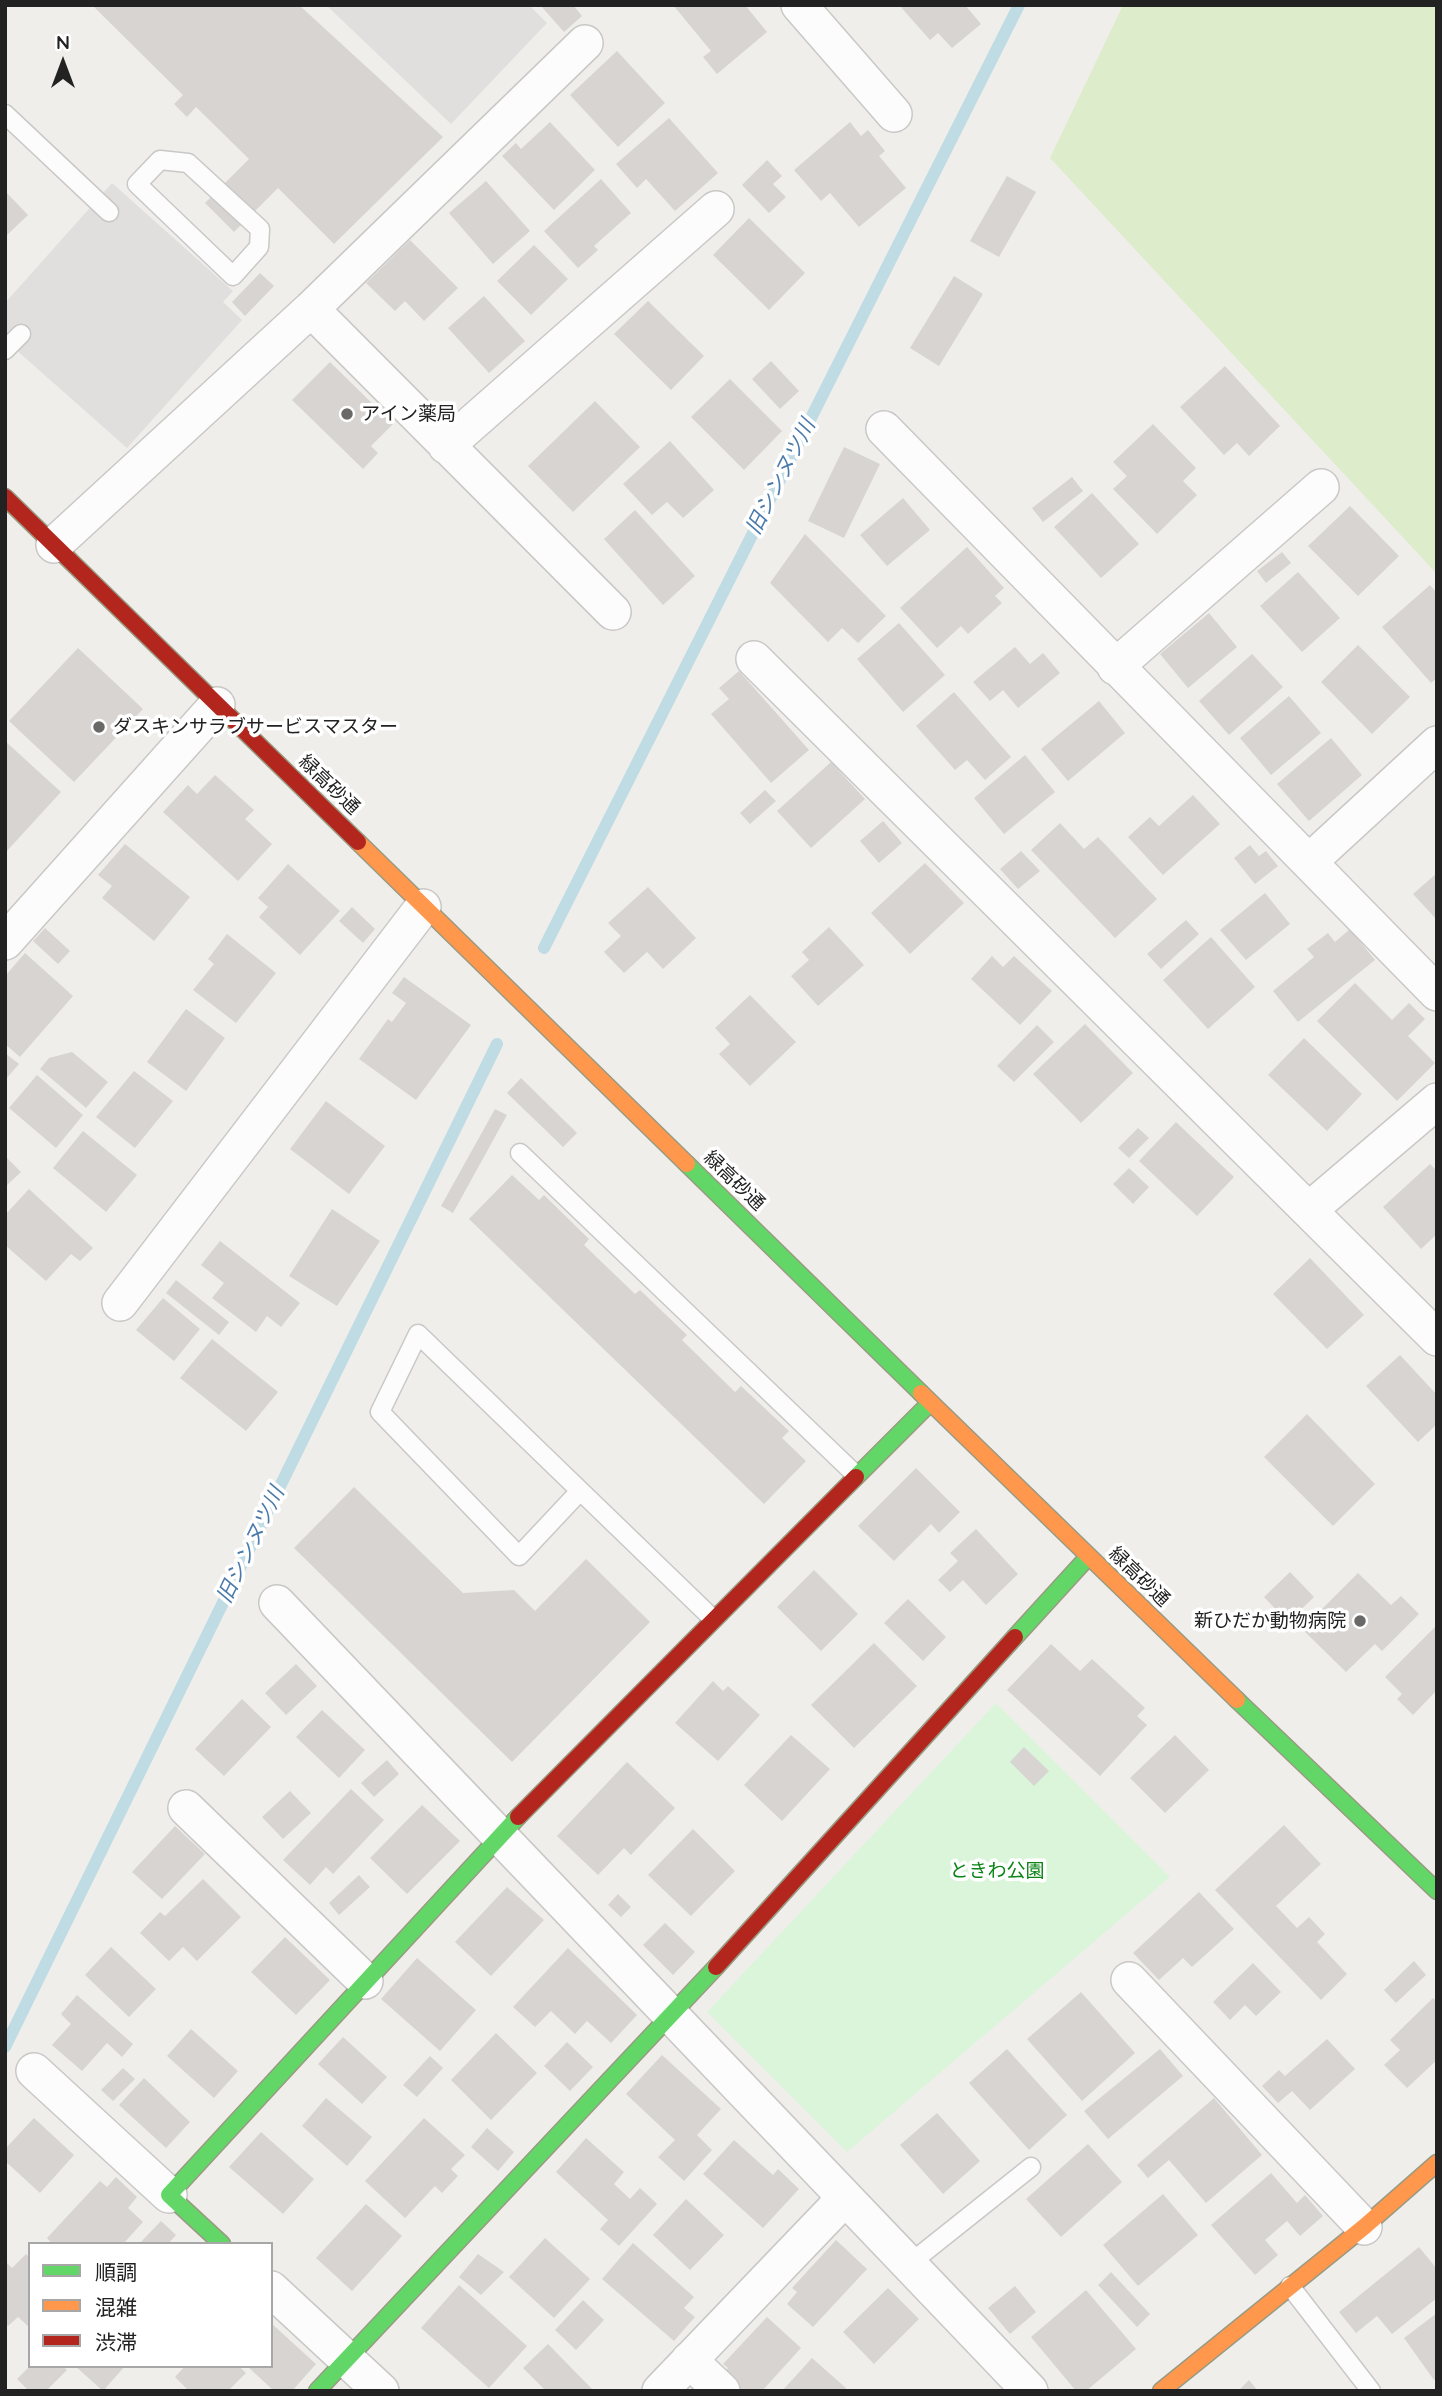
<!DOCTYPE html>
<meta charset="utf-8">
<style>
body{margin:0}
#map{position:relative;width:1442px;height:2396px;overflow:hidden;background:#f0eeeb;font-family:Quicksand,"Noto Sans JP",sans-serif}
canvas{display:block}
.frame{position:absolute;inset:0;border:7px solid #222;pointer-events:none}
.legend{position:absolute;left:28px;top:2242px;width:245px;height:126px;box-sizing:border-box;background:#fff;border:2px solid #a7a7a7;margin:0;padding:9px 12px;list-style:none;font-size:21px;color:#222}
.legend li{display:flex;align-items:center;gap:14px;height:35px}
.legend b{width:35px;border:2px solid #a7a7a7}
.north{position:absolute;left:28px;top:28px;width:70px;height:70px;-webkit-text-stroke:5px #fff;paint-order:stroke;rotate:0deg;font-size:19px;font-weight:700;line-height:28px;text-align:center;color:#222}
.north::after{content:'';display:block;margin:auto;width:24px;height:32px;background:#222;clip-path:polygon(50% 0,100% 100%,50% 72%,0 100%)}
</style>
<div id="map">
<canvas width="1442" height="2396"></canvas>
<div class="frame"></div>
<ul class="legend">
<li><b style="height:9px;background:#63d668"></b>順調</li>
<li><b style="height:9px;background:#ff974d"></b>混雑</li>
<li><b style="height:9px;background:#b3261e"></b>渋滞</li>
</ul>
<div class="north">N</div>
</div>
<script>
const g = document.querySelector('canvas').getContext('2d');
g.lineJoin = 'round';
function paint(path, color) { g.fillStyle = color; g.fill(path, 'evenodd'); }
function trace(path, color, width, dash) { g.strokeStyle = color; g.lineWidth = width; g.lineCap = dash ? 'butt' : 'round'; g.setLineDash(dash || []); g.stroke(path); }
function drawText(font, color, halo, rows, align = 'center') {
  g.font = font + ' Quicksand,"Noto Sans JP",sans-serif'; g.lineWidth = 7; g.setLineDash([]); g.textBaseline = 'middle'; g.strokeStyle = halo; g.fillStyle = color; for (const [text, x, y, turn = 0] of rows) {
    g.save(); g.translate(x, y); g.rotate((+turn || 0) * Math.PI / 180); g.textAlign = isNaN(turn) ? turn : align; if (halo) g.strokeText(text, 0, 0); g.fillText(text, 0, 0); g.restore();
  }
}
const grass = new Path2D(`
 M 1123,5 L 1437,5 L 1437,574 L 1050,158 Z`);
const park = new Path2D(`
 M 996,1703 L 1170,1877 L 847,2152 L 707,2012 Z`);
const parking = new Path2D(`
 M 326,5 L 529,5 L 547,23 L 451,124 Z
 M 112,183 L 233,291 L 223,302 L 242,320 L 127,448 L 5,340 L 5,303 Z`);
const stream = new Path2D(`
 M 544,948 L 1019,5
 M 5,2047 L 497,1044`);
const building = new Path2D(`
 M 92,5 L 299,5 L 443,137 L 334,244 L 278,188 L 234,232 L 205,203 L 249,159 L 196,107 L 187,117 L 174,104 L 183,95 Z
 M 540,5 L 573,5 L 582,16 L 564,32 Z
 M 673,5 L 745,5 L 767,32 L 717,74 L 703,57 L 711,51 Z
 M 899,5 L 965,5 L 981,24 L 952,48 L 938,33 L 930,40 Z
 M 617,51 L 665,103 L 618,147 L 570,95 Z
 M 669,118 L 718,173 L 675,211 L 646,179 L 637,188 L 616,164 Z
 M 550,122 L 595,170 L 554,210 L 502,156 L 516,143 L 521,149 Z
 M 850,122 L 861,136 L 868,130 L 885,151 L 879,156 L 906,188 L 859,227 L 830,193 L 821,201 L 794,170 Z
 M 767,160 L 782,176 L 773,184 L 786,197 L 769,213 L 742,185 Z
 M 1007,176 L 1036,192 L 999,257 L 970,241 Z
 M 601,179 L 631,213 L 594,246 L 598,250 L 578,268 L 544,231 Z
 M 486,181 L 530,231 L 493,264 L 449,213 Z
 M 5,191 L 28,215 L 5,237 Z
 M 749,218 L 805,273 L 769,310 L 713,255 Z
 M 410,240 L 458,288 L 424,321 L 405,301 L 395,311 L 366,283 Z
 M 534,245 L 568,279 L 531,315 L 497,281 Z
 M 260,273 L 274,286 L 245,316 L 232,302 Z
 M 954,276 L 983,294 L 939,366 L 910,348 Z
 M 484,296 L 525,341 L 489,373 L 448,328 Z
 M 648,301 L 704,356 L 671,390 L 614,334 Z
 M 771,361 L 799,391 L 780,409 L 752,379 Z
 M 330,362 L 393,424 L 371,446 L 378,453 L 363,469 L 292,400 Z
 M 1225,366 L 1280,426 L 1249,456 L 1237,443 L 1224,455 L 1180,407 Z
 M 730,379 L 782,431 L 744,470 L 691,417 Z
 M 595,401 L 640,447 L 573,512 L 528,466 Z
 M 1153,424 L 1196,468 L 1183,481 L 1197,495 L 1157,534 L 1113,489 L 1127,476 L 1113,462 Z
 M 670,441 L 714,490 L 683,518 L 667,502 L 652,515 L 623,484 Z
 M 844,447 L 880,464 L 844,538 L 808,521 Z
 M 1072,477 L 1083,491 L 1043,522 L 1032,508 Z
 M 1092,493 L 1139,544 L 1101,578 L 1054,527 Z
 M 903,498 L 930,530 L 887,566 L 860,535 Z
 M 1350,506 L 1399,556 L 1358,596 L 1308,546 Z
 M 635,510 L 695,576 L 663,605 L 604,539 Z
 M 805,534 L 886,616 L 858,643 L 842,628 L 828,642 L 770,583 Z
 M 967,547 L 1004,588 L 995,596 L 1002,603 L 968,634 L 961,626 L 937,648 L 900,608 Z
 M 1282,552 L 1291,563 L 1266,583 L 1257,571 Z
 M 1298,572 L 1340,618 L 1302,652 L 1260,606 Z
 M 1430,585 L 1437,593 L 1437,678 L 1431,683 L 1382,627 Z
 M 1209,613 L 1237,647 L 1188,688 L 1160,654 Z
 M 899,623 L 945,675 L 903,712 L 857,659 Z
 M 1358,645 L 1410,697 L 1372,734 L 1321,682 Z
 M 1015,647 L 1030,664 L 1043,653 L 1060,673 L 1018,708 L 1003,690 L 990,701 L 973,682 Z
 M 78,648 L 143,709 L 74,782 L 9,721 Z
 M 1252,654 L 1283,687 L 1229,735 L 1199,701 Z
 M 739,671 L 809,750 L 771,783 L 711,714 L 729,699 L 719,688 Z
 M 954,692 L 1011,757 L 985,780 L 967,760 L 955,770 L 916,726 Z
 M 1289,696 L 1321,733 L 1271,775 L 1240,738 Z
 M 1099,701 L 1125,733 L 1068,781 L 1041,749 Z
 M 1331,738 L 1362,775 L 1309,821 L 1277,784 Z
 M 5,741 L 61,792 L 5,853 Z
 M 1025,755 L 1055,792 L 1004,834 L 974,798 Z
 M 831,762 L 865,799 L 811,848 L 777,811 Z
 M 215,775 L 254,810 L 245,819 L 272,844 L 238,881 L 163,812 L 188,785 L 197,794 Z
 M 765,790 L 776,801 L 750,824 L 740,813 Z
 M 1193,795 L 1220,824 L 1163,875 L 1128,837 L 1150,817 L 1159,826 Z
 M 883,821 L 902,843 L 879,863 L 860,841 Z
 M 1060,823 L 1084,849 L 1098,837 L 1157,899 L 1115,938 L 1031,850 Z
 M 125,844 L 190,897 L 154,941 L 102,898 L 112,886 L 98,875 Z
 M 1250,845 L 1259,856 L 1266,851 L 1278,866 L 1255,884 L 1234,858 Z
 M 1021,851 L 1040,871 L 1018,889 L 1000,869 Z
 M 925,863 L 964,903 L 910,954 L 871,913 Z
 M 288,864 L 340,911 L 300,955 L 259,917 L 268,907 L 258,898 Z
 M 1437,873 L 1437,920 L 1413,894 Z
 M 648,887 L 696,938 L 663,969 L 647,952 L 624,973 L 604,952 L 621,936 L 608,923 Z
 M 1265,893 L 1290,924 L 1246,960 L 1220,930 Z
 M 352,907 L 375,929 L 363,943 L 339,921 Z
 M 1186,920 L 1199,934 L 1161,969 L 1147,954 Z
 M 829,927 L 864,965 L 818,1006 L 791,976 L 809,960 L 802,952 Z
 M 45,928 L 70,951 L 58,964 L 33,941 Z
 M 1350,929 L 1375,960 L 1298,1022 L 1273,991 L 1314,957 L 1307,949 L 1328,933 L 1335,942 Z
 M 227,934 L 276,973 L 236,1023 L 193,990 L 214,964 L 208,959 Z
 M 1211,937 L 1255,987 L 1208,1029 L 1163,980 Z
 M 25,953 L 73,996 L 20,1057 L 5,1044 L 5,976 Z
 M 992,956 L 1003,967 L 1014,956 L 1052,991 L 1020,1025 L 971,979 Z
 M 404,977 L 471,1025 L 416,1100 L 359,1059 L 388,1019 L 392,1022 L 406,1003 L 392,993 Z
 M 1355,983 L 1392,1020 L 1409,1003 L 1425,1019 L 1408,1036 L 1435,1063 L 1397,1101 L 1317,1021 Z
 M 750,995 L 796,1042 L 750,1086 L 719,1054 L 730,1044 L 715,1028 Z
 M 186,1009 L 225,1038 L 186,1091 L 147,1062 Z
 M 1085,1024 L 1133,1073 L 1081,1123 L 1033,1074 Z
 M 1037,1025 L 1054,1042 L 1014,1082 L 997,1066 Z
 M 1304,1038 L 1362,1094 L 1327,1131 L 1268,1075 Z
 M 72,1052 L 108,1082 L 86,1108 L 40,1069 L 49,1058 Z
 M 5,1053 L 19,1064 L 5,1080 Z
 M 134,1071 L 173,1101 L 135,1148 L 96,1117 Z
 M 37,1075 L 83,1115 L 56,1148 L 9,1108 Z
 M 521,1078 L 577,1133 L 563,1147 L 507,1093 Z
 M 326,1101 L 385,1146 L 349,1194 L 290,1149 Z
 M 495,1109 L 507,1115 L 453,1213 L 441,1206 Z
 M 1176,1122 L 1234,1177 L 1197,1216 L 1139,1161 Z
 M 1138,1128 L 1149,1138 L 1129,1158 L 1118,1148 Z
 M 83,1131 L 137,1175 L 106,1212 L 53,1168 Z
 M 5,1156 L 21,1172 L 5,1187 Z
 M 1430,1164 L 1437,1171 L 1437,1234 L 1421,1249 L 1383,1207 Z
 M 1129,1168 L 1149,1187 L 1133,1204 L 1113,1184 Z
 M 512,1175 L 539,1200 L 544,1195 L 589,1239 L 584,1245 L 635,1294 L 640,1290 L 687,1335 L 682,1340 L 735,1392 L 741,1386 L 789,1431 L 782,1438 L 806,1461 L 764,1504 L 469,1219 Z
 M 29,1189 L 93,1248 L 80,1261 L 71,1254 L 46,1281 L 5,1245 L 5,1215 Z
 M 332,1209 L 380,1241 L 337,1306 L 289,1276 Z
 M 220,1241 L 300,1303 L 281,1327 L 267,1316 L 256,1332 L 212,1298 L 224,1283 L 201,1265 Z
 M 1310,1258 L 1364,1315 L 1327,1349 L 1273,1294 Z
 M 176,1280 L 229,1322 L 219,1335 L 166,1293 Z
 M 163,1298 L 200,1329 L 174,1361 L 136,1330 Z
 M 212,1339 L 278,1392 L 246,1431 L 180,1378 Z
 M 1400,1355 L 1437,1395 L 1437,1424 L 1418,1442 L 1366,1386 Z
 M 1307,1414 L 1375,1484 L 1333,1526 L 1264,1457 Z
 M 916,1468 L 960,1512 L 939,1533 L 931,1524 L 894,1561 L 858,1526 Z
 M 354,1487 L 463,1593 L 514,1590 L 535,1611 L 586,1559 L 650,1622 L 512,1762 L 294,1548 Z
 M 976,1529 L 1018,1574 L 986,1605 L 963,1580 L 950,1592 L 938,1580 L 958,1561 L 950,1553 Z
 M 814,1570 L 858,1614 L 821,1651 L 777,1607 Z
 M 1290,1572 L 1314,1597 L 1288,1622 L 1264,1597 Z
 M 1358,1573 L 1391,1605 L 1401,1596 L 1419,1614 L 1382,1651 L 1375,1644 L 1346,1672 L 1302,1629 Z
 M 908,1599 L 946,1637 L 923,1661 L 884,1623 Z
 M 1437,1625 L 1437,1690 L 1413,1715 L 1397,1699 L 1402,1694 L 1385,1677 Z
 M 874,1643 L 917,1686 L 854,1748 L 811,1705 Z
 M 1051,1644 L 1080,1671 L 1092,1659 L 1145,1708 L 1137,1716 L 1147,1725 L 1100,1776 L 1007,1690 Z
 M 296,1664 L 317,1686 L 286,1715 L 265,1693 Z
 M 713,1681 L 723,1691 L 728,1686 L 760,1715 L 718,1761 L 675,1723 Z
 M 242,1699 L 271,1727 L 224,1776 L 195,1749 Z
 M 322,1710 L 365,1750 L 339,1778 L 296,1737 Z
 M 791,1735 L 830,1769 L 782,1821 L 744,1785 Z
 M 1175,1735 L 1209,1770 L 1165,1813 L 1130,1778 Z
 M 1024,1747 L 1049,1771 L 1034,1786 L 1010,1762 Z
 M 387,1760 L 399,1774 L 374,1797 L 361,1783 Z
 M 627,1762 L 675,1808 L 631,1855 L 624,1848 L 598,1875 L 557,1836 Z
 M 351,1789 L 384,1820 L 333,1874 L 326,1867 L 310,1885 L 283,1860 Z
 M 290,1791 L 311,1813 L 283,1839 L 262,1817 Z
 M 422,1805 L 460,1841 L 407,1894 L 370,1858 Z
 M 1284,1825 L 1321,1864 L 1276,1906 L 1297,1928 L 1309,1917 L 1325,1934 L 1317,1942 L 1347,1974 L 1321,2000 L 1215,1890 Z
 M 175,1826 L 205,1854 L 162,1899 L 132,1872 Z
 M 693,1829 L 735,1871 L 691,1916 L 648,1875 Z
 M 359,1875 L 370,1887 L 339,1915 L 329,1903 Z
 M 203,1879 L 241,1917 L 197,1961 L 183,1947 L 169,1961 L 140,1933 L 160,1912 L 165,1916 Z
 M 507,1887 L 544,1920 L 491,1976 L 455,1942 Z
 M 1199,1892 L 1234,1929 L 1192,1967 L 1183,1958 L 1159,1980 L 1133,1953 Z
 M 618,1894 L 631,1907 L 621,1917 L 608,1905 Z
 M 665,1923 L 695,1952 L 673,1975 L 643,1945 Z
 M 285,1937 L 330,1980 L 296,2015 L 251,1972 Z
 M 111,1947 L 156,1989 L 129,2017 L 85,1975 Z
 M 568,1948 L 637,2015 L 611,2043 L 587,2021 L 575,2034 L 551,2011 L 535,2027 L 513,2007 Z
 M 417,1958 L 476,2010 L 440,2051 L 381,1999 Z
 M 1414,1961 L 1426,1975 L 1396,2003 L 1384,1990 Z
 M 1253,1963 L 1281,1992 L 1256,2016 L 1245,2005 L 1230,2020 L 1213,2002 Z
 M 1081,1992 L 1135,2053 L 1082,2101 L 1027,2039 Z
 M 77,1995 L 133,2044 L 122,2057 L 107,2043 L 82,2071 L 52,2045 L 71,2024 L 61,2014 Z
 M 1433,1998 L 1437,2002 L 1437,2060 L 1407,2088 L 1384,2065 L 1400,2050 L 1390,2040 Z
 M 191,2029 L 238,2071 L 214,2098 L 167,2056 Z
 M 496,2033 L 537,2073 L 491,2120 L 451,2080 Z
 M 343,2037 L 387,2077 L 362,2104 L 318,2064 Z
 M 1327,2039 L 1355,2069 L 1310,2110 L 1292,2091 L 1278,2103 L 1262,2086 L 1279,2070 L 1285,2076 Z
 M 567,2042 L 593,2067 L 570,2091 L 544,2066 Z
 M 1007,2049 L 1067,2115 L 1029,2150 L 969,2083 Z
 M 1160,2049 L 1183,2076 L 1108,2139 L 1084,2111 Z
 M 662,2055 L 721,2109 L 697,2135 L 712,2150 L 684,2181 L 658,2157 L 675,2140 L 626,2094 Z
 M 430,2056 L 443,2068 L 417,2097 L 403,2085 Z
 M 123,2068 L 135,2079 L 113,2101 L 101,2090 Z
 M 144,2078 L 190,2122 L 166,2148 L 119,2105 Z
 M 326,2098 L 372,2137 L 347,2166 L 302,2126 Z
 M 1214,2098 L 1262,2155 L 1206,2203 L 1169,2160 L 1148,2178 L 1137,2165 Z
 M 937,2113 L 980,2161 L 943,2194 L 900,2145 Z
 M 34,2118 L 74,2155 L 40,2193 L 5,2161 L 5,2149 Z
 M 424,2118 L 465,2155 L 451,2169 L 458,2176 L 442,2193 L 435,2186 L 405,2218 L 365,2181 Z
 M 487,2128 L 514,2152 L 498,2171 L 471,2147 Z
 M 261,2132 L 314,2179 L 283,2214 L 229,2167 Z
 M 586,2138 L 624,2172 L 614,2184 L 630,2199 L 640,2188 L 657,2204 L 619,2246 L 600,2229 L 608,2220 L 556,2172 Z
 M 734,2140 L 773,2175 L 778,2169 L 799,2189 L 763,2228 L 703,2174 Z
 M 1088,2144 L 1122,2182 L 1061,2237 L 1026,2199 Z
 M 1271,2173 L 1297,2203 L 1305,2195 L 1323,2216 L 1300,2236 L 1287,2221 L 1265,2240 L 1278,2255 L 1255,2275 L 1211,2225 Z
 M 116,2177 L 137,2197 L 128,2208 L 143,2222 L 123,2244 L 52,2244 L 47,2238 L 100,2181 L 107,2187 Z
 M 1163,2194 L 1198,2235 L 1138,2286 L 1103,2245 Z
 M 686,2199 L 724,2235 L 690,2270 L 653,2235 Z
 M 366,2204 L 402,2236 L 352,2291 L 316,2258 Z
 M 161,2221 L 176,2235 L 168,2244 L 139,2244 Z
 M 545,2238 L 590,2279 L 554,2318 L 509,2277 Z
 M 836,2240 L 867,2269 L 813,2327 L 787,2304 L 797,2292 L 792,2288 Z
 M 633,2243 L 694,2297 L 684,2308 L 695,2317 L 674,2341 L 602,2279 Z
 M 1419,2247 L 1437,2269 L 1437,2298 L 1392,2334 L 1377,2316 L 1356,2333 L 1339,2312 Z
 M 26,2254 L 30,2258 L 30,2328 L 18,2317 L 8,2326 L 5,2324 L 5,2261 L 12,2268 Z
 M 478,2254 L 504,2272 L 481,2295 L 459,2277 Z
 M 1111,2272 L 1150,2314 L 1137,2327 L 1098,2285 Z
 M 459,2285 L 527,2346 L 489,2388 L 421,2328 Z
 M 1015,2286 L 1036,2312 L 1010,2334 L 988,2308 Z
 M 888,2288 L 919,2319 L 874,2364 L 843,2332 Z
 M 1086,2290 L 1136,2349 L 1086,2391 L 1076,2391 L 1031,2337 Z
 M 583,2300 L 604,2320 L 576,2350 L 555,2330 Z
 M 1437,2313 L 1437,2378 L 1434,2380 L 1404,2338 Z
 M 767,2317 L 801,2348 L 762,2391 L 735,2391 L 720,2377 L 728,2368 L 723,2364 Z
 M 271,2323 L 316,2364 L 292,2391 L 274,2391 L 247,2366 L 271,2366 Z
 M 548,2344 L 594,2391 L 546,2391 L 523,2368 Z
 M 812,2358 L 846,2388 L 843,2391 L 782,2391 Z
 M 30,2366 L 63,2366 L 67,2370 L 46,2391 L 29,2391 L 17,2379 Z
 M 75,2366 L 125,2366 L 103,2391 Z
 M 185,2366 L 239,2366 L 246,2373 L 228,2391 L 189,2391 L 175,2377 Z
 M 1249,2380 L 1258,2391 L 1238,2391 Z`);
const lane = new Path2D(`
 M 5,114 L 109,212
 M 160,160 L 188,163 L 260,229 L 259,247 L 233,276 L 137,184 Z
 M 5,350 L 21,334
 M 520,1153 L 856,1475
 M 580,1491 L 519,1556 L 380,1412 L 418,1334 L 713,1619
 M 908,2265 L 1031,2167
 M 1290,2286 L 1371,2391`);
const street = new Path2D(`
 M 799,5 L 894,114
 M 311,309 L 613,612
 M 884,429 L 1437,993
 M 446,446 L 716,209
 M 54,545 L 311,309 L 585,43
 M 754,659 L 1437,1338
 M 1115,667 L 1321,487
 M 1310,861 L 1437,744
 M 5,942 L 217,705
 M 1309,1210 L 1437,1101
 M 120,1303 L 423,907
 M 277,1603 L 1030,2391
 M 186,1808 L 365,1981
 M 1129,1980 L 1364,2227
 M 34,2071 L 169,2195
 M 271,2289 L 381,2391
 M 689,2360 L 722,2391
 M 660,2391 L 844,2199`);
const fast = new Path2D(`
 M 687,1164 L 921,1393
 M 856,1477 L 930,1403
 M 1015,1637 L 1088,1557
 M 1237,1700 L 1437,1891
 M 222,2244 L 169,2195 L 518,1817
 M 317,2391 L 716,1967`);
const slow = new Path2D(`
 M 358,842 L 687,1164
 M 921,1393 L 1237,1700
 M 1161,2391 L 1364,2227 L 1437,2163`);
const jam = new Path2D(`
 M 5,497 L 358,842
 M 518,1817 L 856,1477
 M 716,1967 L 1015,1637`);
const markers = [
 [347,414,7,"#6a6968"],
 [99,727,7,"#6a6968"],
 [1360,1621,7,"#6a6968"]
];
const poiNames = [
 ["アイン薬局",361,414],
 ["ダスキンサラブサービスマスター",113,727],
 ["新ひだか動物病院",1346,1621,"right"]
];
const streetNames = [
 ["緑高砂通",329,785,44],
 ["緑高砂通",734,1181,44],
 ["緑高砂通",1139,1577,44]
];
const parkNames = [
 ["ときわ公園",997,1871]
];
const waterNames = [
 ["旧シンヌツ川",781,477,-63],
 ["旧シンヌツ川",251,1545,-64]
];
paint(grass, '#ddeccb');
paint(park, '#daf5da');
paint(parking, '#e0dfde');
trace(stream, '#bfdbe3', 12);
paint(building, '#d7d4d2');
trace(lane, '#c9c8c7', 21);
trace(street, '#c9c8c7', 38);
trace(fast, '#999a82', 19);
trace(slow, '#999a82', 19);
trace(jam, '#999a82', 19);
trace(lane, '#fdfcfc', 18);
trace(street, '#fdfcfc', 35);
trace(fast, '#63d668', 16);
trace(slow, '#ff974d', 16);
trace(jam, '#b3261e', 16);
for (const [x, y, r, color] of markers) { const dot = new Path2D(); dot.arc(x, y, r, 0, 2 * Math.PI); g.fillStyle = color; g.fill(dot); trace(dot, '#fff', 2.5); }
drawText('19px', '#222', '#fff', poiNames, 'left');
drawText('19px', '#222', '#fff', streetNames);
drawText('19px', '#0c8416', '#fff', parkNames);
drawText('italic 21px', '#4a7aab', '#fff', waterNames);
</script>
